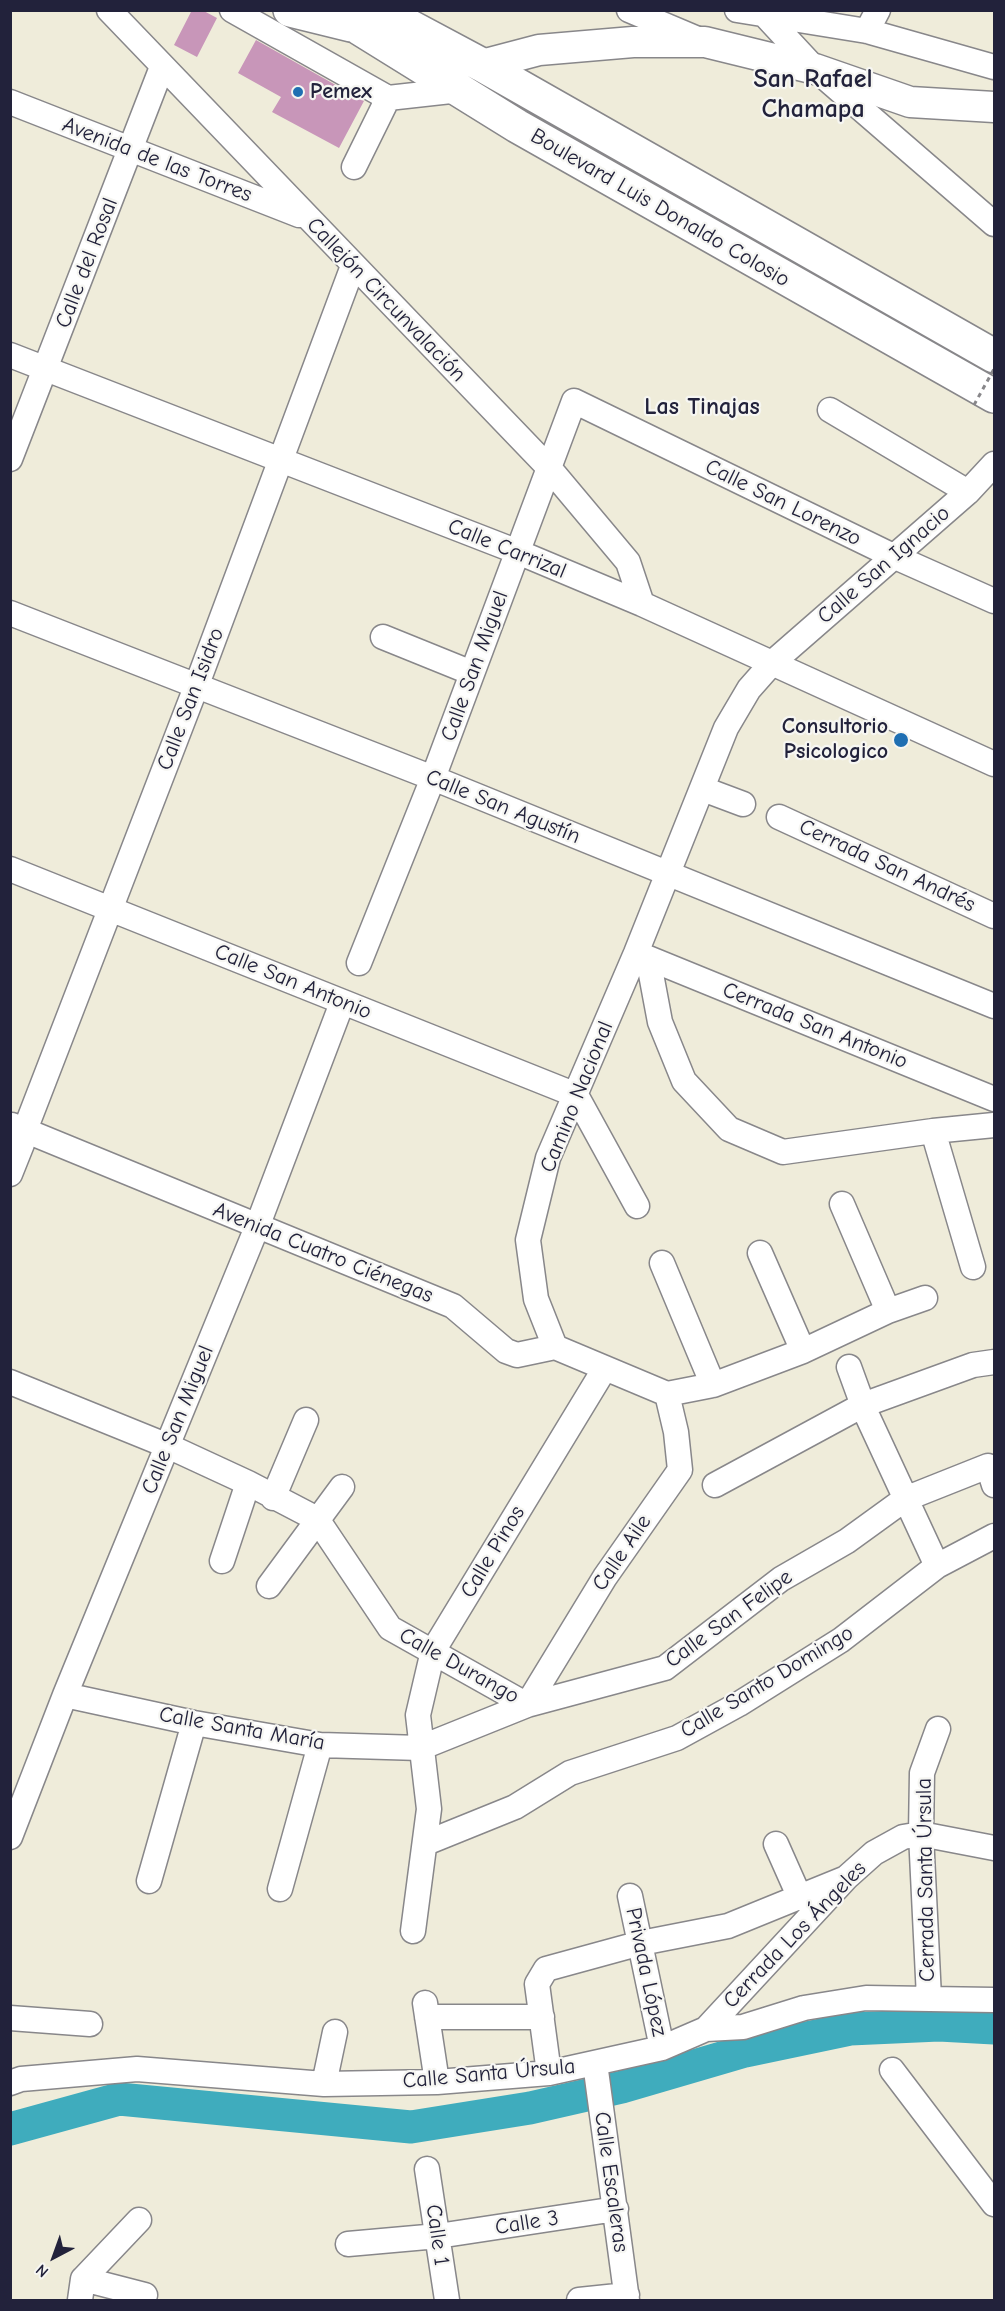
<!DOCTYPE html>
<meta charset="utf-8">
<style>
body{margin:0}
#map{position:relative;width:1005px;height:2311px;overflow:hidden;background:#efecda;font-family:"Comic Neue",sans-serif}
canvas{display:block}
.frame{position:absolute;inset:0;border:12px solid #22223b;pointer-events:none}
.north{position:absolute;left:24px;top:2227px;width:60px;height:60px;-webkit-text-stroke:4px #f6f6f2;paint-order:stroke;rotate:221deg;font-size:16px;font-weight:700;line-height:24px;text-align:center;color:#22223b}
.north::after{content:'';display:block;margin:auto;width:21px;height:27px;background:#22223b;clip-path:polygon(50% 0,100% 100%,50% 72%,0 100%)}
</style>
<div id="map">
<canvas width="1005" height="2311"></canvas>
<div class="frame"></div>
<div class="north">N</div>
</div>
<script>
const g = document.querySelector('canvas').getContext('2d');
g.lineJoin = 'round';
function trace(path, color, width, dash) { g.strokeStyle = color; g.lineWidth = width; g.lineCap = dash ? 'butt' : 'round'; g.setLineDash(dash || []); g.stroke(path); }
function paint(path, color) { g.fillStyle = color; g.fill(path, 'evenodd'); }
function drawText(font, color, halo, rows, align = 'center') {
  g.font = font + ' "Comic Neue",sans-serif'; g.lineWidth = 4.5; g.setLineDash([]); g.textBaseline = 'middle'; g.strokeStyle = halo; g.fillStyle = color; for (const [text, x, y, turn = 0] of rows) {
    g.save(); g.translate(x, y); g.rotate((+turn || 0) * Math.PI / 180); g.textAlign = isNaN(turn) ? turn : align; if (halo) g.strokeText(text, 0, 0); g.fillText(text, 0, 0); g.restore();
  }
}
const river = new Path2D(`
 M 10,2129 L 119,2099 L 411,2127 L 530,2108 L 622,2087 L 745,2051 L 850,2029 L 939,2025 L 994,2028`);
const building = new Path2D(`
 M 192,10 L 202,10 L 217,18 L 197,57 L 174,45 Z
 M 256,40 L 364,101 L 339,148 L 272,112 L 281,97 L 238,73 Z`);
const minor = new Path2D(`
 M 109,10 L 550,469 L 628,562 L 642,604
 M 232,10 L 388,98 L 460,90
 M 629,10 L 700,40
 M 737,10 L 867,31 L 994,67
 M 763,13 L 815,69 L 994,224
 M 867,31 L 878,10
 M 10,102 L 299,215
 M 354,167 L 388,98
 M 10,355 L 518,552 L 642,604 L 994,764
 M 830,410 L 968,492
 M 10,459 L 162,67
 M 10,613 L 433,778 L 994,1006
 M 383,637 L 472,673
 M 703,789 L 743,804
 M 779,817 L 994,916
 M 10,869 L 576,1095 L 637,1206
 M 636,953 L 994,1099
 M 648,958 L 660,1022 L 684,1081 L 729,1129 L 783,1152 L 933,1131 L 994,1125
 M 359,963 L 433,778 L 574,401 L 893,556 L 994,601
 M 12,1125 L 453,1306 L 506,1351 L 517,1355 L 555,1347
 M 25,1130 L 196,687 L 353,266
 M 933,1131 L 973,1267
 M 10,1174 L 22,1144
 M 842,1204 L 888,1311
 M 760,1253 L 803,1351
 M 662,1263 L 713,1385
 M 925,1298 L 888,1311 L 803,1351 L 713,1385 L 667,1394 L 555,1347 L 536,1299 L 528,1240 L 548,1158 L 636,953 L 726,728 L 749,689 L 772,663 L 968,492 L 994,464
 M 849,1367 L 865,1411 L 937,1566
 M 10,1382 L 168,1446 L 248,1483 L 317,1519 L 390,1628 L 527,1705
 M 715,1485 L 863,1405 L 973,1365 L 994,1362
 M 273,1498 L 306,1420
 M 222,1561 L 248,1483
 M 269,1586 L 342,1487
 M 65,1695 L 194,1723 L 320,1745 L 420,1748 L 527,1705 L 665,1668 L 781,1579 L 847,1541 L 905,1499 L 988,1466 L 994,1485
 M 527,1705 L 605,1577 L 680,1470 L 676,1432 L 667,1394
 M 10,1837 L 65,1695 L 257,1227 L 342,1003
 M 426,1843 L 515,1807 L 570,1773 L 677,1738 L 739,1704 L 841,1640 L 937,1566 L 994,1536
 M 776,1844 L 800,1898
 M 149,1881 L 194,1723
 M 280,1889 L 320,1745
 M 630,1896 L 662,2048
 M 413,1931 L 429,1809 L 418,1715 L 433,1651 L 605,1368
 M 929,1998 L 921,1834 L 922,1773 L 938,1729
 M 425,2003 L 437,2082
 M 427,2017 L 542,2017
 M 10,2018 L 90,2024
 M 706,2029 L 846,1878 L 874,1853 L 903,1837 L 921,1834 L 994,1848
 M 595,2063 L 627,2300
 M 892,2070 L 994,2204
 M 549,2073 L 537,1984 L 546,1969 L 641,1943 L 728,1926 L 846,1878
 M 10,2083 L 21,2079 L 137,2069 L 324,2084 L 437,2082 L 549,2073 L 662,2048 L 706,2029 L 743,2027 L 804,2008 L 866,1998 L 994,2000
 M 324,2084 L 335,2032
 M 427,2169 L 447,2300
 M 348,2244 L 438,2236 L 616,2209
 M 83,2279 L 145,2295
 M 80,2300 L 83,2279 L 139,2220
 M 579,2300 L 627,2295`);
const major = new Path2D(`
 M 482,65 L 539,50 L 633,42 L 705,42 L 815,69 L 910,102 L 994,107`);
const highway = new Path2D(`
 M 290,10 L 351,25
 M 330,10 L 517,126 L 994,396
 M 379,10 L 482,65 L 994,356`);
const pathBridge = new Path2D(`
 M 974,405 L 994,369`);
const markers = [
 [298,92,6,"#1f6fb2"],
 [901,740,8,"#1f6fb2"]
];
const poiNames = [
 ["Pemex",310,92],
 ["Consultorio",888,727,"right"],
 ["Psicologico",888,752,"right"]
];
const streetNames = [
 ["Avenida de las Torres",157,160,21],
 ["Boulevard Luis Donaldo Colosio",660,208,30],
 ["Calle del Rosal",87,263,-69],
 ["Callejón Circunvalación",386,300,46],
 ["Calle San Lorenzo",783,503,26],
 ["Calle Carrizal",507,549,22],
 ["Calle San Ignacio",884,565,-41],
 ["Calle San Miguel",475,666,-70],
 ["Calle San Isidro",191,699,-69],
 ["Calle San Agustín",503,807,22],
 ["Cerrada San Andrés",887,866,25],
 ["Calle San Antonio",293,982,22],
 ["Cerrada San Antonio",815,1026,22],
 ["Camino Nacional",577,1097,-68],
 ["Avenida Cuatro Ciénegas",323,1253,22],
 ["Calle San Miguel",178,1420,-68],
 ["Calle Pinos",493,1552,-59],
 ["Calle Aile",622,1553,-56],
 ["Calle San Felipe",729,1619,-36],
 ["Calle Durango",459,1666,29],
 ["Calle Santo Domingo",767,1682,-31],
 ["Calle Santa María",242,1729,10],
 ["Cerrada Santa Úrsula",926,1880,-91],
 ["Cerrada Los Ángeles",795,1935,-46],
 ["Privada López",646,1972,78],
 ["Calle Santa Úrsula",489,2074,-5],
 ["Calle Escaleras",611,2182,82],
 ["Calle 3",527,2223,-9],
 ["Calle 1",437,2235,82]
];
const neighbourhoodNames = [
 ["Las Tinajas",702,407]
];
const quarterNames = [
 ["San Rafael",813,80],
 ["Chamapa",813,110]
];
trace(river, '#3facbd', 33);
paint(building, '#c896b9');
trace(minor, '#88878a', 27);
trace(major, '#88878a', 33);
trace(highway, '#88878a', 36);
trace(minor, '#fff', 24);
trace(major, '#fff', 30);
trace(highway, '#fff', 33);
trace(pathBridge, '#88878a', 3, [4.5, 4.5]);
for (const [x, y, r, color] of markers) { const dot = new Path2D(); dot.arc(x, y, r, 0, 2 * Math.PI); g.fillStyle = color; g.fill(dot); trace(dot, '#f6f6f2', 2); }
drawText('bold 22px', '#22223b', '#f6f6f2', poiNames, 'left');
drawText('22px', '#22223b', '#f6f6f2', streetNames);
drawText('bold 24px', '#22223b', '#f6f6f2', neighbourhoodNames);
drawText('bold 26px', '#22223b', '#f6f6f2', quarterNames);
</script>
